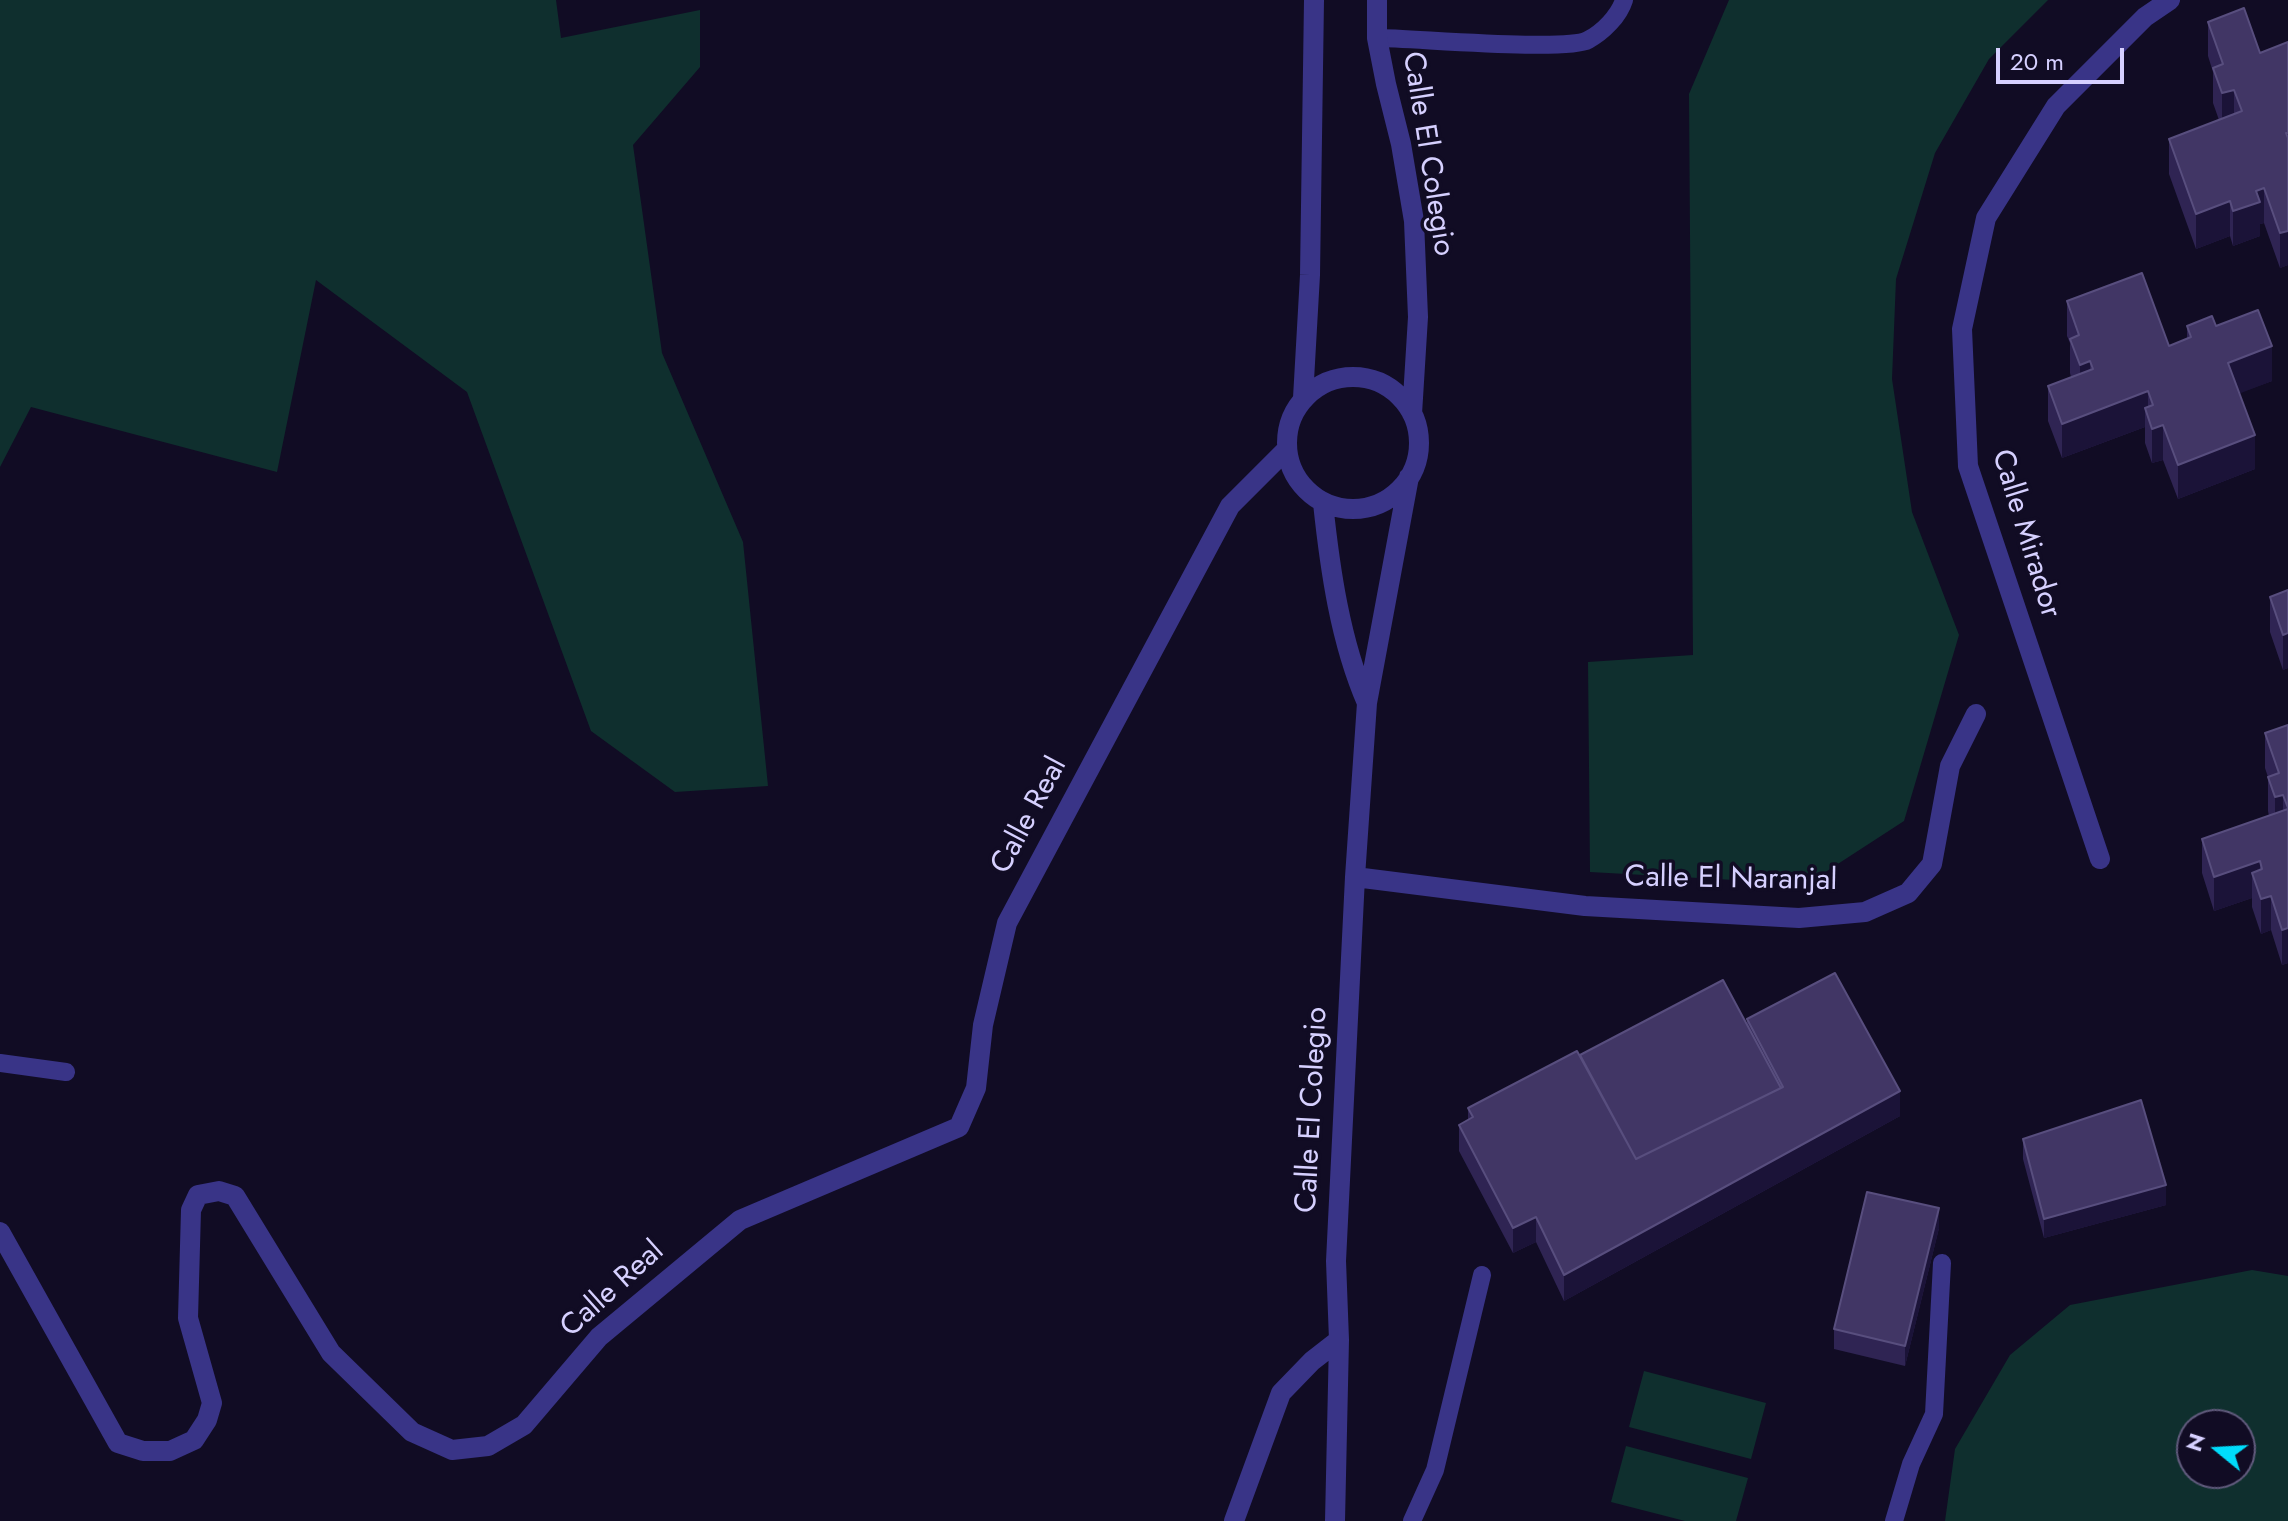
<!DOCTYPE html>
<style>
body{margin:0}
#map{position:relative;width:2288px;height:1521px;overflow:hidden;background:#110c24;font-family:Jost,sans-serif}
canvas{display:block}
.north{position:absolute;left:2176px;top:1409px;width:80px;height:80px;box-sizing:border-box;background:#110c24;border:2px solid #605a7c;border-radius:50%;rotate:288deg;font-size:22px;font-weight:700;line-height:32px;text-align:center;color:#d6d0ff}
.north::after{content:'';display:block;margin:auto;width:28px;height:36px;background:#00dcfb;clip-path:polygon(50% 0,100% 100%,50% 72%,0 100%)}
.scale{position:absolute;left:1996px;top:48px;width:128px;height:36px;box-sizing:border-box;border:4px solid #d6d0ff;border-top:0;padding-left:10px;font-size:24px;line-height:28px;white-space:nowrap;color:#d6d0ff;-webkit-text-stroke:6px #110c24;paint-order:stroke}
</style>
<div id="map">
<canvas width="2288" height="1521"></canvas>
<div class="north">N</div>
<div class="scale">20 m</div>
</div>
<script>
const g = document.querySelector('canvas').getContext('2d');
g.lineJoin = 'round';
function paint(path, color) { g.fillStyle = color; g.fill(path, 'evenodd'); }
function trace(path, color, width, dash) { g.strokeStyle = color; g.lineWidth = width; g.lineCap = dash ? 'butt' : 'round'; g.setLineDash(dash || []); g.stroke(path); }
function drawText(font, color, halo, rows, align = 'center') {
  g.font = font + ' Jost,sans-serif'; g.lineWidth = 7; g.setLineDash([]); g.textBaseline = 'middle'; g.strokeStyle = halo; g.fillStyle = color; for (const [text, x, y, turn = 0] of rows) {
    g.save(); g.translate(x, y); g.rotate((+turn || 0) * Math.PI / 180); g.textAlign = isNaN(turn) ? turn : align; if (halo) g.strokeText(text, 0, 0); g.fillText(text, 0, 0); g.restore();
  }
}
const green = new Path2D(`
 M 0,0 L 556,0 L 561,38 L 700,10 L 700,67 L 633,145 L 662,353 L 743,542 L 768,786 L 675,792 L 591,731 L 467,392 L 316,280 L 277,472 L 31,407 L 0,467 Z
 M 1729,0 L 2048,0 L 1989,59 L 1935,153 L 1896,279 L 1892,379 L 1912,512 L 1959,635 L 1904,821 L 1807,884 L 1590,872 L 1588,662 L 1693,655 L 1689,94 Z
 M 2252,1270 L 2288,1276 L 2288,1521 L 1945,1521 L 1955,1449 L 2010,1355 L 2070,1305 ZM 2192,1425 L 2240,1425 L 2240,1473 L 2192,1473 Z
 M 1644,1371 L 1766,1403 L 1751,1459 L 1629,1427 Z
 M 1626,1446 L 1748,1478 L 1736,1521 L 1685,1521 L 1611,1502 Z`);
const lane = new Path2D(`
 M 1377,38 C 1413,38 1566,52 1588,40 C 1603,32 1619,16 1624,0
 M 0,1063 L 66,1072
 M 1412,1521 L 1435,1470 L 1482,1275
 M 1894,1521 L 1911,1464 L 1934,1414 L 1942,1263`);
const street = new Path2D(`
 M 1377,0 L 1377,38 L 1386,84 L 1401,144 L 1414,221 L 1418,317 L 1412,414
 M1287 443a66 66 0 1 1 132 0a66 66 0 1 1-132 0Z
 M 1303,398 L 1310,275 L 1314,0
 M 1323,503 C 1330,569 1340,641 1367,703
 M 2100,859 L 1968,466 L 1962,329 L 1986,218 L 2056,106 L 2145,17 L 2170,0
 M 1355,877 L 1585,906 L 1799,918 L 1865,912 L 1908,893 L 1932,864 L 1950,766 L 1976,714
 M 0,1232 L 118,1443 L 143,1451 L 170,1451 L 194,1440 L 207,1420 L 212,1403 L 188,1318 L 191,1210 L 198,1195 L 219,1191 L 235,1196 L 331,1353 L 412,1432 L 452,1450 L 488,1446 L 524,1425 L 599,1337 L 740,1220 L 959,1127 L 976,1088 L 983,1025 L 1007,923 L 1230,506 L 1286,450
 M 1234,1521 L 1281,1393 L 1312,1361 L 1339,1340
 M 1335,1521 L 1339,1340 L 1336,1261 L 1355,877 L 1367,703 L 1409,477`);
const wall = new Path2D(`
 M 2208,22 L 2260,53 L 2288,42 L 2288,265 L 2280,268 L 2264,223 L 2260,224 L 2260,236 L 2233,246 L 2230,236 L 2196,249 L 2169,174 L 2169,139 L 2219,120 L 2213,103 L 2213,72 L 2208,56 Z
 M 2067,301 L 2169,346 L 2187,339 L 2187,326 L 2216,326 L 2272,381 L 2239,393 L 2255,469 L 2178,499 L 2163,460 L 2152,463 L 2145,443 L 2145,427 L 2062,458 L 2048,421 L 2048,386 L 2071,377 L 2070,373 L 2070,343 L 2067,336 Z
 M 2288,590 L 2288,668 L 2283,670 L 2270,632 L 2270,597 Z
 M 2288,725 L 2288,963 L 2282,965 L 2271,930 L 2261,934 L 2252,907 L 2252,898 L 2214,911 L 2202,873 L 2202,839 L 2269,816 L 2268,811 L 2268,777 L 2265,768 L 2265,733 Z
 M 1747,1019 L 1900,1116 L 1564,1301 L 1536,1242 L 1513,1253 L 1459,1151 L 1459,1125 L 1468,1120 L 1468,1108 L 1580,1055 L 1747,1025 Z
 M 2023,1139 L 2166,1205 L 2044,1238 L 2023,1159 Z
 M 1939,1228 L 1905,1366 L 1834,1349 L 1834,1329 Z`);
const shadedWall = new Path2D(`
 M 2234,90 L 2234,124 L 2222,128 L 2222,93 Z
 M 2264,188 L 2264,223 L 2260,224 L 2260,236 L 2233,246 L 2233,211 L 2256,191 Z
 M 2230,201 L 2230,236 L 2196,249 L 2196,214 Z
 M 2288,231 L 2288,265 L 2280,268 L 2280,233 Z
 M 2272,346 L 2272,381 L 2228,398 L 2228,363 Z
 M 2090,361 L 2090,395 L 2080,399 L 2080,365 Z
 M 2148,391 L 2148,415 L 2145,408 L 2145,427 L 2062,458 L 2062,424 Z
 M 2163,425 L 2163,460 L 2152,463 L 2152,429 Z
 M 2255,435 L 2255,469 L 2178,499 L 2178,465 Z
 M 2288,633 L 2288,668 L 2283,670 L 2283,635 Z
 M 2283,795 L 2283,830 L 2275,832 L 2275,797 Z
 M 2260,861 L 2260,896 L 2252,873 L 2252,898 L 2214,911 L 2214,877 Z
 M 2271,896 L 2271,930 L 2261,934 L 2261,899 Z
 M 2288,928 L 2288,963 L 2282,965 L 2282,930 Z
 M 1900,1091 L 1900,1116 L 1564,1301 L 1564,1275 Z
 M 2166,1185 L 2166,1205 L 2044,1238 L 2044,1219 Z
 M 1939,1208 L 1939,1228 L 1905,1366 L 1905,1346 Z
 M 1536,1217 L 1536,1242 L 1513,1253 L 1513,1228 Z`);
const building = new Path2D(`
 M 2244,8 L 2260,53 L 2288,42 L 2288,133 L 2286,133 L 2288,138 L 2288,231 L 2280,233 L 2264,188 L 2256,191 L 2260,202 L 2233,211 L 2230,201 L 2196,214 L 2169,139 L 2242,111 L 2234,90 L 2222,93 L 2213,68 L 2223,64 L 2208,22 Z
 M 2142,273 L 2169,346 L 2191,337 L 2187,326 L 2212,316 L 2216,326 L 2258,310 L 2272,346 L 2228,363 L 2255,435 L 2178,465 L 2163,425 L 2152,429 L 2145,408 L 2153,405 L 2148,391 L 2062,424 L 2048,386 L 2093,369 L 2090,361 L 2080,365 L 2070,339 L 2079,335 L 2067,301 Z
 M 2288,590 L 2288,633 L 2283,635 L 2270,597 Z
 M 2288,725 L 2288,808 L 2283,795 L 2275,797 L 2268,777 L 2279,773 L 2265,733 Z
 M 2288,809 L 2288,928 L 2282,930 L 2271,896 L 2261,899 L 2252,873 L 2262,869 L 2260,861 L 2214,877 L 2202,839 Z
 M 1835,973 L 1900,1091 L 1564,1275 L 1536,1217 L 1513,1228 L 1459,1125 L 1473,1117 L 1468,1108 L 1577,1051 L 1636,1159 L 1783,1087 L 1747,1019 Z
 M 1723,980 L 1781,1088 L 1636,1159 L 1580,1055 Z
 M 2141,1100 L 2166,1185 L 2044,1219 L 2023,1139 Z
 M 1867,1192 L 1939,1208 L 1905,1346 L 1834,1329 Z`);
const streetNames = [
 ["Calle El Colegio",1427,154,81],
 ["Calle Mirador",2025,534,73],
 ["Calle Real",1030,816,-62],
 ["Calle El Naranjal",1731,880,1],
 ["Calle El Colegio",1313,1110,-87],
 ["Calle Real",613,1290,-42]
];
paint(green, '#0f2f2e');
trace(lane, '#393487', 18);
trace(street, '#393487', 20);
paint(wall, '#2f2453');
paint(shadedWall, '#1b1338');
paint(building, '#413665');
trace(building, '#584e7e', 2);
drawText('30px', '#d6d0ff', '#110c24', streetNames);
</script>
